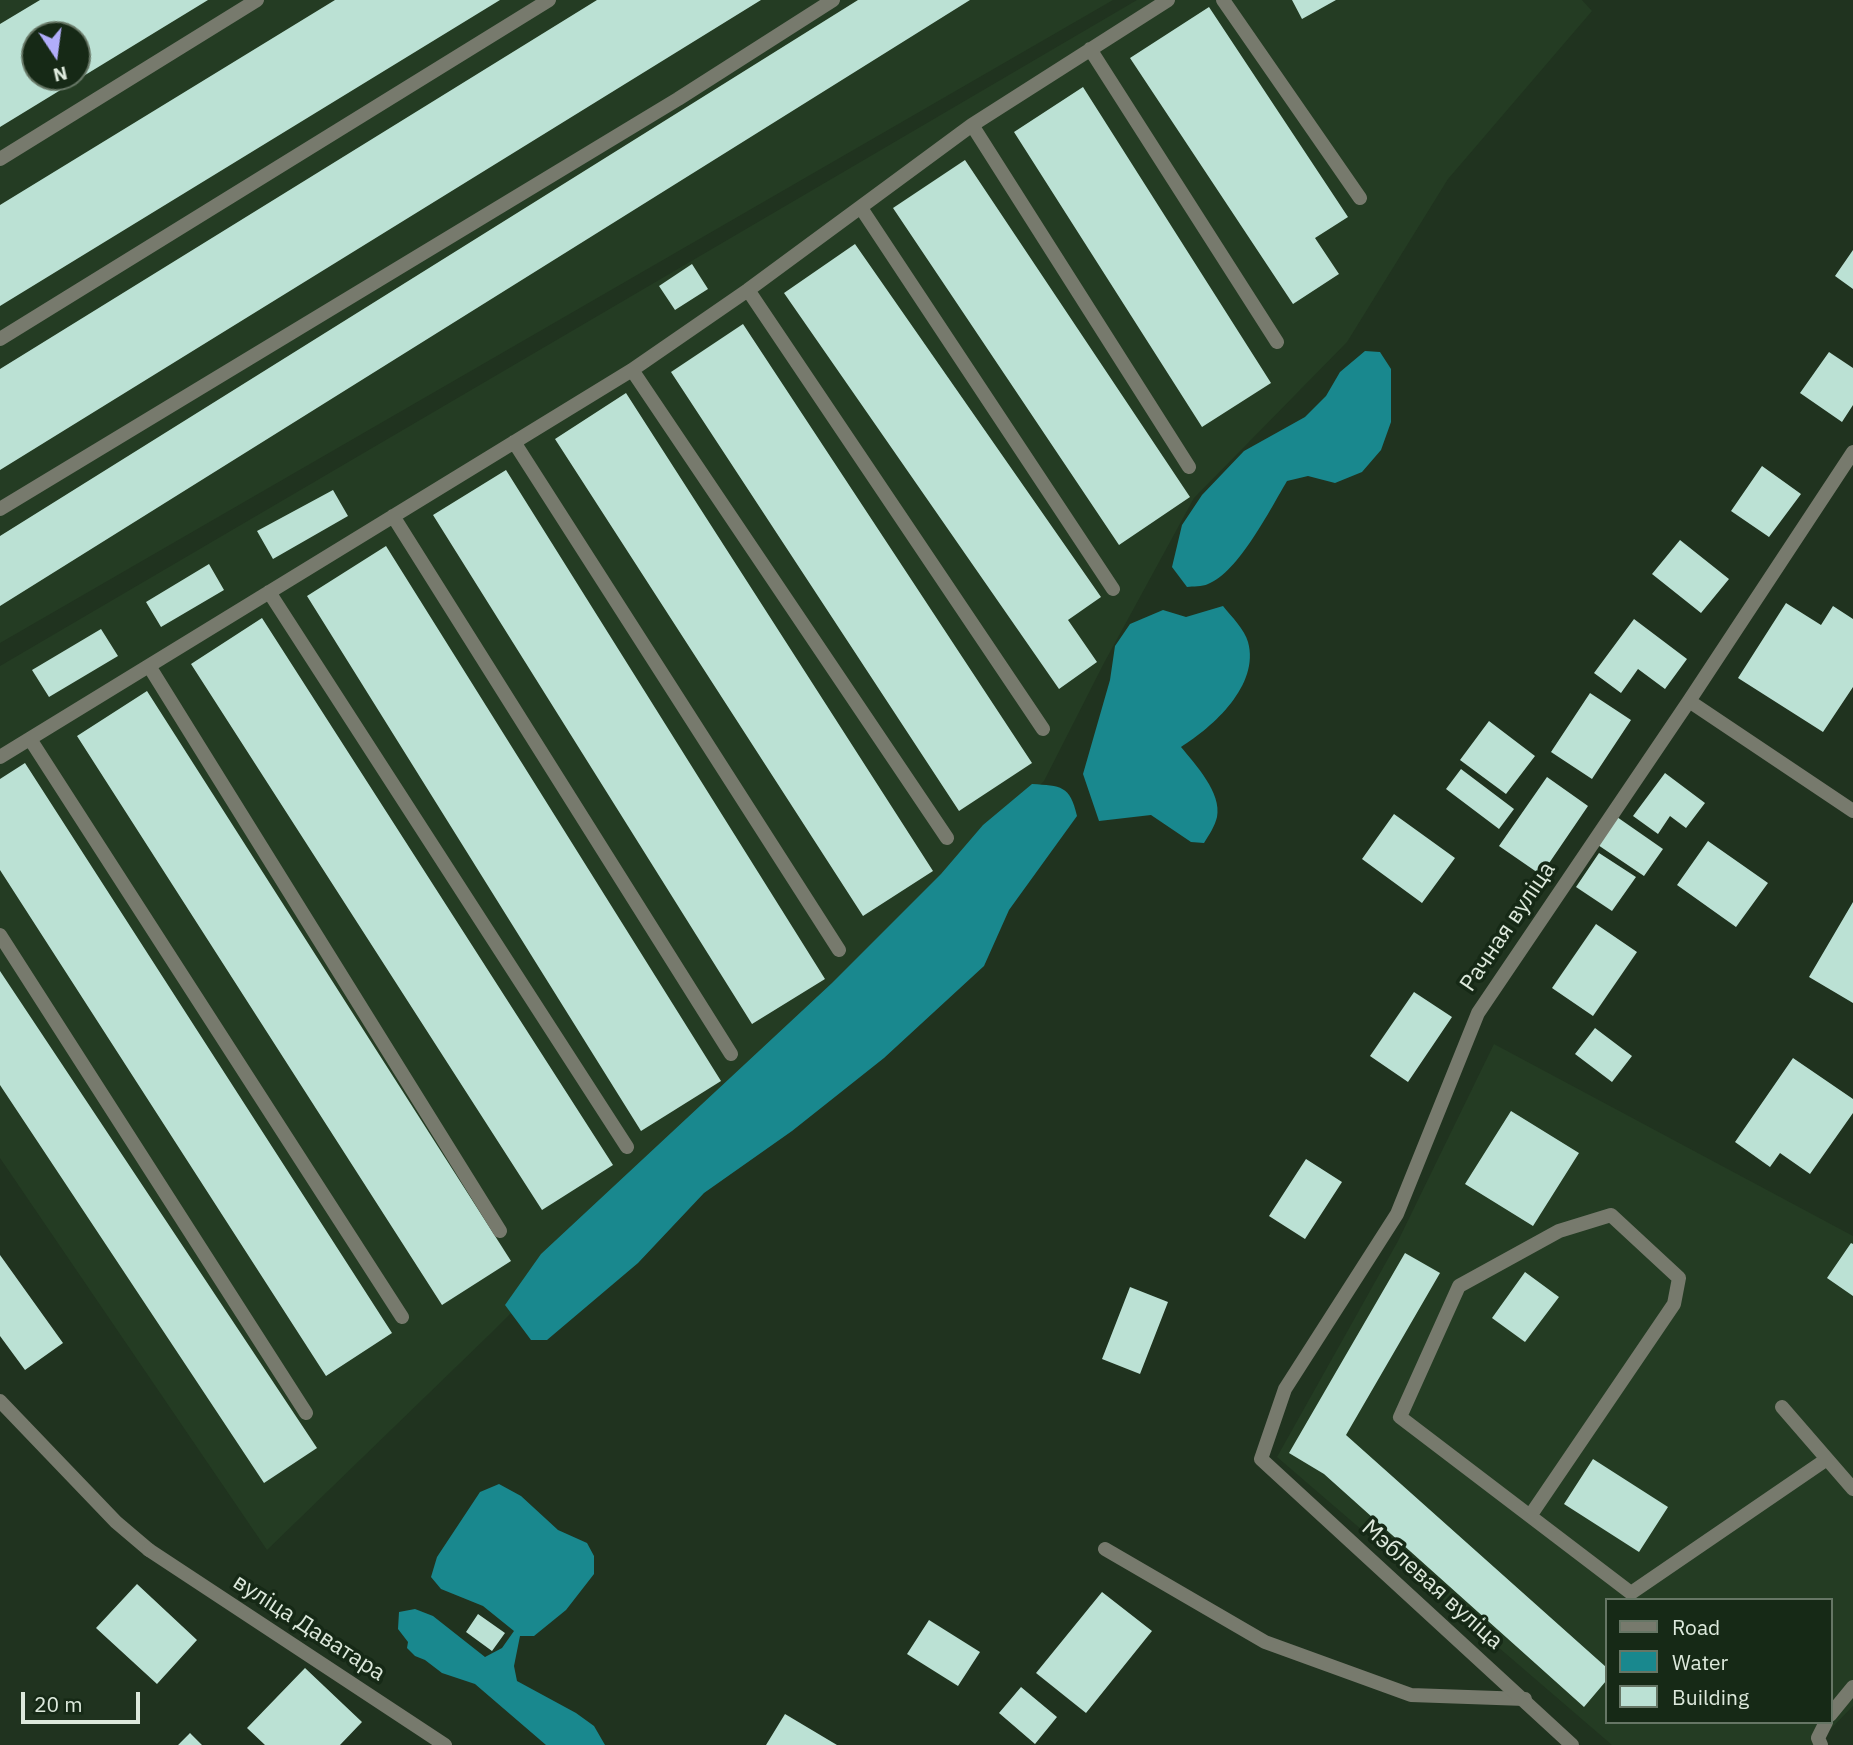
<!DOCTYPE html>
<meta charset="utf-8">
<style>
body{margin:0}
#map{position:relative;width:1853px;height:1745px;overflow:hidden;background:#20331f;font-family:"IBM Plex Sans",sans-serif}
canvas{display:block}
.legend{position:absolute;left:1605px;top:1598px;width:228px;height:126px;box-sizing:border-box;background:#162916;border:2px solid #667665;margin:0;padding:9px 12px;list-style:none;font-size:21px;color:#dde9dc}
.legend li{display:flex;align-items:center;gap:14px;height:35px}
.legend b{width:35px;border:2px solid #667665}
.north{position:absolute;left:21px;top:21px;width:70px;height:70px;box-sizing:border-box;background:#162916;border:2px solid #667665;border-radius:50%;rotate:167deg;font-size:19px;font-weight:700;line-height:28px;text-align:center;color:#dde9dc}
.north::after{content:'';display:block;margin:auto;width:24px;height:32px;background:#b1adfa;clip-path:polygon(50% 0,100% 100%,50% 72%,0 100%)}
.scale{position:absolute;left:21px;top:1692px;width:119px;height:32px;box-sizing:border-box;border:4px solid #dde9dc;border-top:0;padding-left:9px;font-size:21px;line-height:24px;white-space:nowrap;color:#dde9dc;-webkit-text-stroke:5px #162916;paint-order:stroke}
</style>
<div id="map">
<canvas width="1853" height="1745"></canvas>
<ul class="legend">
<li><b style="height:9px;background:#777a6d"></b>Road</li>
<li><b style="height:19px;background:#19888e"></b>Water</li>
<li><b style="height:19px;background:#bbe1d4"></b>Building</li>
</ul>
<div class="north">N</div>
<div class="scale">20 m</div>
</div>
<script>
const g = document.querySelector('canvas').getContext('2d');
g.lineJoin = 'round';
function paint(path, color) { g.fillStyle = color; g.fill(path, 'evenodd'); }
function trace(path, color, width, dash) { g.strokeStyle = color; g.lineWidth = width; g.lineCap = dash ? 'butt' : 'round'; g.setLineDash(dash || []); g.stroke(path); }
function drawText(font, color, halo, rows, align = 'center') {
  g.font = font + ' "IBM Plex Sans",sans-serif'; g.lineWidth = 7; g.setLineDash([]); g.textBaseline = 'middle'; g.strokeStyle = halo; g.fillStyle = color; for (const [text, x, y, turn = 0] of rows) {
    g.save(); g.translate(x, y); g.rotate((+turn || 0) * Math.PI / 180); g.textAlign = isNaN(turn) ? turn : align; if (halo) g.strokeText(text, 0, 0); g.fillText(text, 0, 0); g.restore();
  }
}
const built = new Path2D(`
 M 0,0 L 1113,0 L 0,643 ZM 35,35 L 77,35 L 77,77 L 35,77 Z
 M 1137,0 L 1582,0 L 1592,11 L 1448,179 L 1347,342 L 1194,498 L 1104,663 L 1044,781 L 490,1334 L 267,1550 L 0,1158 L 0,666 Z
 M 1494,1044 L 1853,1236 L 1853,1706 L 1815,1745 L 1612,1745 L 1277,1457 L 1398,1241 ZM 1606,1600 L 1830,1600 L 1830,1722 L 1606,1722 Z`);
const water = new Path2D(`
 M 1365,351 L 1380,352 L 1391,369 L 1391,422 L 1381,450 L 1362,472 L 1335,483 L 1308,476 L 1287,481 C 1271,508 1238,573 1208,584 C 1202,587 1193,586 1187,587 L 1172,567 L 1182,525 L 1202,495 L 1244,451 L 1305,417 L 1326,396 L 1340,372 Z
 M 1223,606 C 1231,616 1245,630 1248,642 C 1260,685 1213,727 1181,747 C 1195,764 1222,793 1217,817 C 1215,826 1209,835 1204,843 L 1191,842 L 1151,815 L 1099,821 L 1083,774 L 1110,680 L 1115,646 L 1130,624 L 1163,610 L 1186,617 Z
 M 1032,784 C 1061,786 1070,785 1077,816 L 1009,910 L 984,966 L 884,1058 L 792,1131 L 704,1193 L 638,1263 L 547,1340 L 531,1340 L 505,1305 L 541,1254 L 832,983 L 941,874 L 983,825 Z
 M 499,1484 L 521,1496 L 558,1530 L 587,1543 L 594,1556 L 594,1574 L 566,1610 L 534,1636 L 520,1636 L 514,1666 L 517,1681 L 576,1713 L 594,1726 L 605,1745 L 546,1745 L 475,1684 L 442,1673 L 425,1660 L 415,1656 L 407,1648 L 408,1642 L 398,1629 L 399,1612 L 415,1609 L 433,1616 L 485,1657 L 502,1648 L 514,1631 L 483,1606 L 441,1589 L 431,1577 L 437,1557 L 480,1492 Z`);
const building = new Path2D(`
 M 40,0 L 208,0 L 0,127 L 0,24 ZM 35,35 L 77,35 L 77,77 L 35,77 Z
 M 335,0 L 500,0 L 0,306 L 0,205 Z
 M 597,0 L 761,0 L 0,470 L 0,369 Z
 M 858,0 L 970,0 L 0,606 L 0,536 Z
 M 1292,0 L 1336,0 L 1302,19 Z
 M 1209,7 L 1348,217 L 1315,238 L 1339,274 L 1293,304 L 1130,58 Z
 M 1083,87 L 1271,383 L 1202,427 L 1014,132 Z
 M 965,160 L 1190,497 L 1119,545 L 893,208 Z
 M 855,244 L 1101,597 L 1068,620 L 1097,662 L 1059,689 L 784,293 Z
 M 1853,250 L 1853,289 L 1835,276 Z
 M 692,264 L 708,289 L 675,310 L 659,286 Z
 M 743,324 L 1032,763 L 959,811 L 671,372 Z
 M 1829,352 L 1853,368 L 1853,405 L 1842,422 L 1800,393 Z
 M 626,393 L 933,871 L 863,916 L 555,439 Z
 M 1762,466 L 1801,494 L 1769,537 L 1731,511 Z
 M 506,470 L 825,979 L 752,1024 L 433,515 Z
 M 333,490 L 348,516 L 273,559 L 257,531 Z
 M 1680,540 L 1729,579 L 1701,613 L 1652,574 Z
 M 386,546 L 721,1081 L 641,1131 L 307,596 Z
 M 209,564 L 224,590 L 161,627 L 146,602 Z
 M 1786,603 L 1821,625 L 1833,606 L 1853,619 L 1853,687 L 1823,732 L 1738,678 Z
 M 262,618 L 613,1165 L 542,1210 L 191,664 Z
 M 1634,619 L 1687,659 L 1665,689 L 1638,669 L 1621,693 L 1594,673 Z
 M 101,629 L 118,656 L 49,697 L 32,670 Z
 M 147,691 L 511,1261 L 442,1305 L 77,736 Z
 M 1590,693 L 1631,720 L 1592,779 L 1551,752 Z
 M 1489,721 L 1535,756 L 1506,794 L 1460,760 Z
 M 25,763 L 392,1333 L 326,1376 L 0,870 L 0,779 Z
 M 1461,769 L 1514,809 L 1499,829 L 1446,789 Z
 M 1665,773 L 1705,803 L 1686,828 L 1670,816 L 1658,834 L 1633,816 Z
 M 1547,777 L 1588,806 L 1541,875 L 1499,846 Z
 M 1394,814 L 1455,858 L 1422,903 L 1362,859 Z
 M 1617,817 L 1663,849 L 1644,876 L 1598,845 Z
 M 1708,841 L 1768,883 L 1736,927 L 1677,885 Z
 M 1599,853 L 1636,877 L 1612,911 L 1576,887 Z
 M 1853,902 L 1853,1003 L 1809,977 Z
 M 1596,924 L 1637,952 L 1593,1016 L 1552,988 Z
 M 0,971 L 317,1448 L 264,1483 L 0,1085 Z
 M 1414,992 L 1452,1017 L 1408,1082 L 1370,1056 Z
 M 1595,1028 L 1632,1056 L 1612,1082 L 1575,1054 Z
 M 1793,1058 L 1853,1099 L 1853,1113 L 1810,1174 L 1780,1153 L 1770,1167 L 1735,1142 Z
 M 1511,1111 L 1579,1153 L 1533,1226 L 1465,1184 Z
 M 1306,1159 L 1342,1182 L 1305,1239 L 1269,1216 Z
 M 1851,1243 L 1853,1244 L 1853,1296 L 1827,1278 Z
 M 1405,1253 L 1440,1273 L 1346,1435 L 1606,1667 L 1606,1681 L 1584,1707 L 1324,1474 L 1289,1453 Z
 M 0,1255 L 63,1343 L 25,1370 L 0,1336 Z
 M 1525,1272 L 1559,1297 L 1525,1342 L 1492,1318 Z
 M 1130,1287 L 1168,1302 L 1140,1374 L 1102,1359 Z
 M 1593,1459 L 1668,1507 L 1639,1552 L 1564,1504 Z
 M 137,1584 L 197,1640 L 157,1684 L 96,1628 Z
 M 1102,1592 L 1152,1631 L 1086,1713 L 1036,1673 Z
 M 478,1614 L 505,1633 L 492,1651 L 466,1632 Z
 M 929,1620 L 980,1652 L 958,1686 L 907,1654 Z
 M 305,1668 L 362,1722 L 340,1745 L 265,1745 L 247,1728 Z
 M 1021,1687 L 1057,1717 L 1035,1744 L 999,1713 Z
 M 785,1714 L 837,1745 L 766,1745 Z
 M 190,1733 L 202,1745 L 178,1745 Z`);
const lane = new Path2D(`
 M 1223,0 L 1360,198
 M 1090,49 L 1277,342
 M 972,125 L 1189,467
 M 0,159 L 257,0
 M 861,208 L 1113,589
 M 748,290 L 1043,729
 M 0,339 L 549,0
 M 632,370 L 947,838
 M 514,442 L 839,950
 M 0,509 L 678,99 L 833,0
 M 393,516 L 731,1054
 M 269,592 L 627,1147
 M 149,666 L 500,1231
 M 30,739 L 402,1317
 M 0,757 L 632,370 L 748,290 L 972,125 L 1168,0
 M 0,935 L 306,1413
 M 0,1401 L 116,1522 L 149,1550
 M 1782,1407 L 1853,1489
 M 1530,1516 L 1674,1304 L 1679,1278 L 1611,1215 L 1559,1231 L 1459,1286 L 1400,1417 L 1631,1593 L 1827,1459
 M 1105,1549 L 1265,1642 L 1411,1695 L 1525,1699
 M 1830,1715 L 1853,1687
 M 1821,1745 L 1818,1738 L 1826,1722`);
const street = new Path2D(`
 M 1689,701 L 1853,811
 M 149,1550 L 445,1745
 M 1572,1745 L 1261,1459 L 1285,1389 L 1397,1214 L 1478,1013 L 1689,701 L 1853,452`);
const streetNames = [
 ["Рачная вуліца",1508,927,-56],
 ["Мэблевая вуліца",1432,1585,42],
 ["вуліца Даватара",309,1628,33]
];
paint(built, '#243c23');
paint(water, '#19888e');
paint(building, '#bbe1d4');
trace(lane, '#777a6d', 14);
trace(street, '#777a6d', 14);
drawText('23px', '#dde9dc', '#162916', streetNames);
</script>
